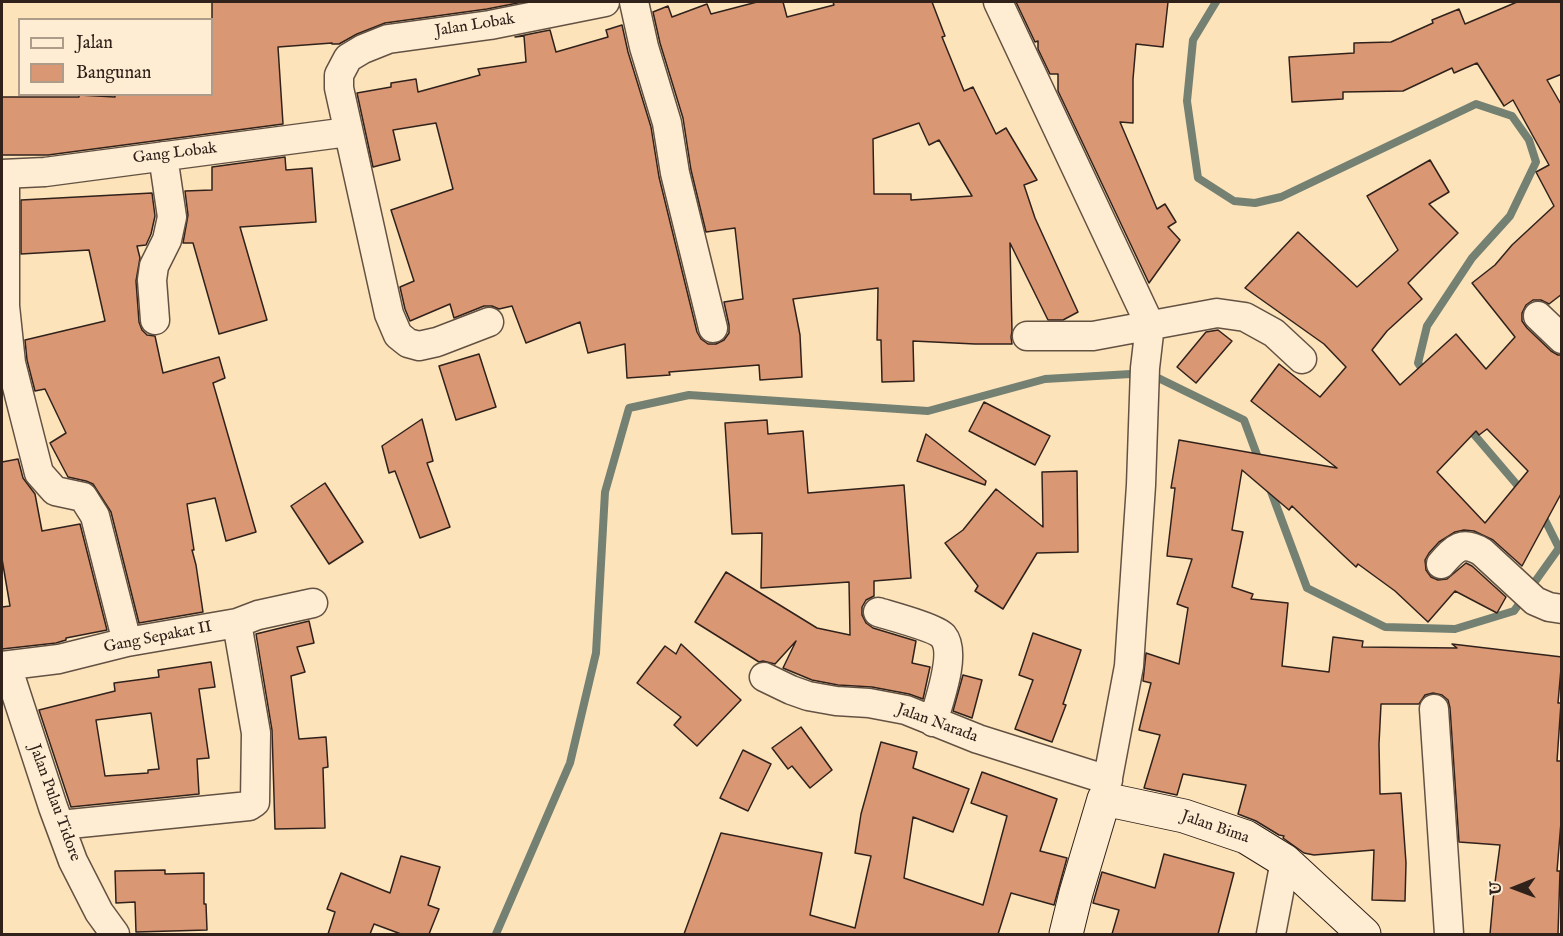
<!DOCTYPE html>
<style>
body{margin:0}
#map{position:relative;width:1563px;height:936px;overflow:hidden;background:#fde3ba;font-family:"IM FELL English",serif}
canvas{display:block}
.frame{position:absolute;inset:0;border:3px solid #30221b;pointer-events:none}
.legend{position:absolute;left:18px;top:18px;width:195px;height:78px;box-sizing:border-box;background:#feedd2;border:2px solid #ac9c89;margin:0;padding:8px 10px;list-style:none;font-size:18px;color:#30221b}
.legend li{display:flex;align-items:center;gap:12px;height:30px}
.legend b{width:30px;border:2px solid #ac9c89}
.north{position:absolute;left:1485px;top:858px;width:60px;height:60px;-webkit-text-stroke:4px #feedd2;paint-order:stroke;rotate:269deg;font-size:16px;font-weight:700;line-height:24px;text-align:center;color:#30221b}
.north::after{content:'';display:block;margin:auto;width:21px;height:27px;background:#30221b;clip-path:polygon(50% 0,100% 100%,50% 72%,0 100%)}
</style>
<div id="map">
<canvas width="1563" height="936"></canvas>
<div class="frame"></div>
<ul class="legend">
<li><b style="height:8px;background:#feedd2"></b>Jalan</li>
<li><b style="height:16px;background:#da9774"></b>Bangunan</li>
</ul>
<div class="north">U</div>
</div>
<script>
const g = document.querySelector('canvas').getContext('2d');
g.lineJoin = 'round';
function trace(path, color, width, dash) { g.strokeStyle = color; g.lineWidth = width; g.lineCap = dash ? 'butt' : 'round'; g.setLineDash(dash || []); g.stroke(path); }
function paint(path, color) { g.fillStyle = color; g.fill(path, 'evenodd'); }
function drawText(font, color, halo, rows, align = 'center') {
  g.font = font + ' "IM FELL English",serif'; g.lineWidth = 6; g.setLineDash([]); g.textBaseline = 'middle'; g.strokeStyle = halo; g.fillStyle = color; for (const [text, x, y, turn = 0] of rows) {
    g.save(); g.translate(x, y); g.rotate((+turn || 0) * Math.PI / 180); g.textAlign = isNaN(turn) ? turn : align; if (halo) g.strokeText(text, 0, 0); g.fillText(text, 0, 0); g.restore();
  }
}
const stream = new Path2D(`
 M 1216,2 L 1193,40 L 1187,101 L 1198,178 L 1234,201 L 1255,203 L 1281,197 L 1476,104 L 1512,116 L 1529,140 L 1536,162 L 1510,216 L 1472,258 L 1427,326 L 1418,363 L 1426,375
 M 1466,425 L 1524,493
 M 1269,486 L 1307,588 L 1385,627 L 1455,629 L 1514,611 L 1559,548 L 1542,514
 M 496,934 L 570,763 L 596,653 L 605,492 L 629,408 L 689,395 L 928,411 L 1045,379 L 1148,373 L 1244,420 L 1260,463`);
const building = new Path2D(`
 M 212,2 L 523,2 L 487,9 L 385,23 L 357,34 L 339,44 L 332,44 L 332,43 L 278,47 L 283,124 L 48,155 L 2,155 L 2,97 L 79,97 L 79,95 L 115,97 L 115,94 L 212,94 Z
 M 757,2 L 783,2 L 787,17 L 834,5 L 833,2 L 932,2 L 945,36 L 942,37 L 964,91 L 973,87 L 996,134 L 1006,128 L 1037,180 L 1024,185 L 1035,218 L 1078,312 L 1063,320 L 1048,320 L 1010,243 L 1012,331 L 1011,337 L 1012,344 L 975,344 L 913,341 L 914,381 L 882,382 L 881,340 L 877,340 L 878,288 L 793,299 L 800,335 L 802,377 L 760,380 L 759,365 L 669,372 L 670,375 L 627,378 L 625,344 L 588,353 L 580,322 L 526,343 L 512,306 L 499,309 L 492,306 L 484,306 L 454,318 L 450,304 L 410,321 L 405,309 L 400,287 L 414,281 L 391,210 L 453,189 L 436,123 L 393,130 L 400,160 L 373,167 L 357,93 L 391,87 L 391,83 L 416,79 L 418,92 L 480,75 L 478,69 L 526,62 L 524,36 L 515,37 L 550,30 L 556,52 L 608,37 L 606,30 L 622,25 L 628,52 L 651,127 L 659,177 L 697,332 L 701,339 L 708,344 L 716,344 L 724,340 L 729,333 L 729,325 L 724,302 L 743,299 L 735,228 L 706,232 L 691,170 L 683,118 L 660,43 L 653,12 L 668,6 L 672,17 L 707,4 L 711,14 ZM 919,123 L 929,145 L 939,140 L 972,196 L 911,200 L 911,194 L 874,194 L 873,139 Z
 M 1016,2 L 1168,2 L 1163,47 L 1136,44 L 1133,79 L 1133,123 L 1120,122 L 1157,209 L 1165,204 L 1176,222 L 1168,227 L 1180,240 L 1149,283 L 1058,91 L 1058,74 L 1050,74 L 1038,49 L 1038,41 L 1035,42 Z
 M 1517,2 L 1562,2 L 1562,74 L 1547,80 L 1562,106 L 1562,294 L 1549,304 L 1541,300 L 1533,300 L 1526,305 L 1522,313 L 1522,321 L 1527,328 L 1551,351 L 1558,355 L 1562,355 L 1562,492 L 1522,566 L 1493,540 L 1474,531 L 1464,530 L 1455,532 L 1439,542 L 1429,553 L 1425,560 L 1426,570 L 1431,577 L 1438,580 L 1447,579 L 1466,563 L 1472,566 L 1506,597 L 1497,613 L 1455,591 L 1428,622 L 1395,591 L 1358,564 L 1356,567 L 1342,554 L 1292,506 L 1289,510 L 1242,470 L 1232,530 L 1243,532 L 1232,587 L 1253,594 L 1251,599 L 1288,603 L 1282,666 L 1329,672 L 1333,637 L 1363,641 L 1362,647 L 1457,648 L 1452,644 L 1562,657 L 1558,703 L 1561,703 L 1557,761 L 1562,761 L 1562,810 L 1557,871 L 1560,871 L 1558,934 L 1490,934 L 1494,890 L 1500,845 L 1459,842 L 1450,708 L 1448,700 L 1442,695 L 1433,693 L 1425,695 L 1419,704 L 1381,704 L 1379,744 L 1380,794 L 1401,793 L 1406,863 L 1405,901 L 1372,900 L 1374,850 L 1314,855 L 1304,853 L 1283,838 L 1284,836 L 1279,835 L 1256,821 L 1238,814 L 1246,785 L 1183,774 L 1177,795 L 1144,788 L 1160,735 L 1139,730 L 1151,683 L 1143,681 L 1146,653 L 1179,664 L 1188,608 L 1177,604 L 1192,559 L 1167,556 L 1175,488 L 1171,488 L 1179,440 L 1337,468 L 1251,401 L 1279,364 L 1320,397 L 1346,367 L 1324,344 L 1245,288 L 1298,232 L 1357,287 L 1398,250 L 1367,196 L 1430,160 L 1449,192 L 1429,204 L 1458,233 L 1408,283 L 1422,299 L 1387,331 L 1372,350 L 1400,385 L 1456,334 L 1486,369 L 1515,337 L 1472,283 L 1495,265 L 1512,245 L 1554,206 L 1536,172 L 1549,165 L 1513,100 L 1504,106 L 1477,63 L 1454,73 L 1452,68 L 1403,91 L 1343,92 L 1343,99 L 1292,102 L 1289,57 L 1354,53 L 1354,43 L 1391,42 L 1433,23 L 1432,20 L 1459,9 L 1465,24 ZM 1487,429 L 1528,471 L 1485,523 L 1437,472 L 1476,431 L 1479,435 Z
 M 285,157 L 286,170 L 312,168 L 316,222 L 240,227 L 267,320 L 219,334 L 193,243 L 183,243 L 188,215 L 185,191 L 212,190 L 212,167 Z
 M 152,193 L 155,216 L 151,234 L 146,245 L 137,246 L 140,258 L 136,281 L 139,322 L 142,330 L 147,335 L 155,336 L 163,373 L 219,357 L 225,378 L 213,383 L 256,532 L 226,541 L 215,498 L 187,504 L 194,550 L 192,550 L 196,565 L 203,612 L 139,623 L 111,512 L 93,484 L 86,481 L 68,477 L 50,443 L 66,433 L 45,389 L 35,391 L 27,360 L 25,340 L 105,321 L 89,250 L 21,254 L 21,200 Z
 M 1218,330 L 1232,341 L 1196,383 L 1177,367 L 1206,332 Z
 M 479,354 L 496,407 L 456,420 L 439,366 Z
 M 984,402 L 1050,436 L 1035,465 L 969,431 Z
 M 422,419 L 433,461 L 427,463 L 450,527 L 420,538 L 395,471 L 389,473 L 382,446 Z
 M 767,420 L 768,434 L 803,431 L 808,493 L 904,485 L 911,578 L 874,581 L 874,596 L 866,600 L 862,607 L 862,615 L 866,623 L 873,628 L 916,641 L 912,663 L 930,667 L 923,699 L 909,694 L 872,687 L 838,685 L 812,680 L 783,668 L 796,641 L 775,664 L 763,661 L 759,662 L 695,622 L 726,572 L 817,628 L 850,635 L 849,582 L 761,588 L 762,533 L 732,534 L 725,423 Z
 M 926,434 L 986,481 L 985,485 L 917,461 Z
 M 18,459 L 23,478 L 35,494 L 42,531 L 80,524 L 107,630 L 66,638 L 66,640 L 56,643 L 2,649 L 2,607 L 10,606 L 2,559 L 2,462 Z
 M 1077,471 L 1078,552 L 1037,553 L 1003,609 L 975,591 L 978,586 L 945,543 L 963,530 L 996,489 L 1043,527 L 1042,472 Z
 M 325,483 L 363,542 L 329,564 L 291,506 Z
 M 309,621 L 314,643 L 297,647 L 305,672 L 291,676 L 299,739 L 326,737 L 328,767 L 323,768 L 325,828 L 275,829 L 272,730 L 256,634 Z
 M 1033,633 L 1081,650 L 1063,704 L 1066,705 L 1052,742 L 1015,729 L 1033,680 L 1019,675 Z
 M 681,644 L 741,700 L 697,746 L 674,725 L 681,717 L 637,683 L 665,646 L 676,654 Z
 M 211,662 L 215,687 L 199,689 L 209,758 L 197,759 L 199,794 L 71,807 L 39,710 L 115,691 L 114,683 L 159,677 L 158,670 ZM 151,713 L 159,769 L 148,770 L 148,773 L 105,776 L 96,720 Z
 M 963,675 L 982,680 L 972,718 L 953,711 Z
 M 801,727 L 832,770 L 810,788 L 792,766 L 788,769 L 772,748 Z
 M 881,742 L 917,752 L 913,768 L 969,789 L 953,832 L 913,817 L 904,878 L 983,905 L 1007,816 L 971,803 L 982,772 L 1057,799 L 1040,851 L 1067,858 L 1054,905 L 1011,893 L 998,934 L 684,934 L 721,833 L 822,853 L 810,915 L 855,928 L 871,856 L 855,853 L 861,814 Z
 M 743,750 L 771,764 L 748,811 L 720,798 Z
 M 1164,854 L 1234,873 L 1218,934 L 1112,934 L 1119,910 L 1093,903 L 1102,872 L 1155,888 Z
 M 401,856 L 440,867 L 428,905 L 439,909 L 429,934 L 401,934 L 374,924 L 370,934 L 328,934 L 335,912 L 327,909 L 341,873 L 390,893 Z
 M 165,870 L 165,874 L 204,873 L 204,904 L 206,904 L 207,930 L 136,932 L 135,902 L 116,903 L 115,871 Z`);
const minor = new Path2D(`
 M 634,2 L 644,47 L 667,123 L 675,173 L 713,328
 M 998,2 L 1150,325 L 1145,368 L 1141,485 L 1129,666 L 1104,799
 M 2,174 L 45,172 L 348,132
 M 5,175 L 5,306 L 11,363 L 39,473 L 55,491 L 83,497 L 95,516 L 127,642
 M 1538,316 L 1562,339
 M 155,320 L 152,280 L 154,266 L 167,240 L 172,217 L 163,156
 M 489,322 L 437,342 L 419,346 L 408,343 L 398,335 L 389,314 L 339,88 L 339,75 L 348,58 L 363,49 L 388,39 L 490,25 L 605,2
 M 1027,336 L 1093,336 L 1217,313 L 1245,317 L 1274,333 L 1302,359
 M 1441,564 C 1455,548 1462,540 1482,552 L 1535,601 L 1549,607 L 1562,609
 M 878,612 C 891,616 936,628 943,636 C 957,653 939,701 933,722
 M 2,666 L 59,659 L 127,642 L 237,623 L 258,615 L 313,603
 M 7,666 L 53,807 L 73,861 L 99,912 L 115,934
 M 764,677 L 791,690 L 808,696 L 836,701 L 869,703 L 906,710 L 978,739 L 1108,780
 M 1434,709 L 1449,934
 M 60,825 L 249,806 L 255,802 L 256,733 L 237,623
 M 1271,934 L 1285,861`);
const secondary = new Path2D(`
 M 1066,934 L 1076,893 L 1104,799 L 1184,816 L 1246,837 L 1285,861 L 1364,934`);
const streetNames = [
 ["Jalan Lobak",475,26,-9],
 ["Gang Lobak",175,154,-7],
 ["Gang Sepakat II",158,638,-11],
 ["Jalan Narada",937,724,20],
 ["Jalan Pulau Tidore",54,803,70],
 ["Jalan Bima",1215,828,19]
];
trace(stream, '#738072', 8);
paint(building, '#da9774');
trace(building, '#30221b', 1.5);
trace(minor, '#635243', 31);
trace(secondary, '#30221b', 35);
trace(minor, '#feedd2', 28);
trace(secondary, '#feedd2', 33);
drawText('16px', '#30221b', '#feedd2', streetNames);
</script>
